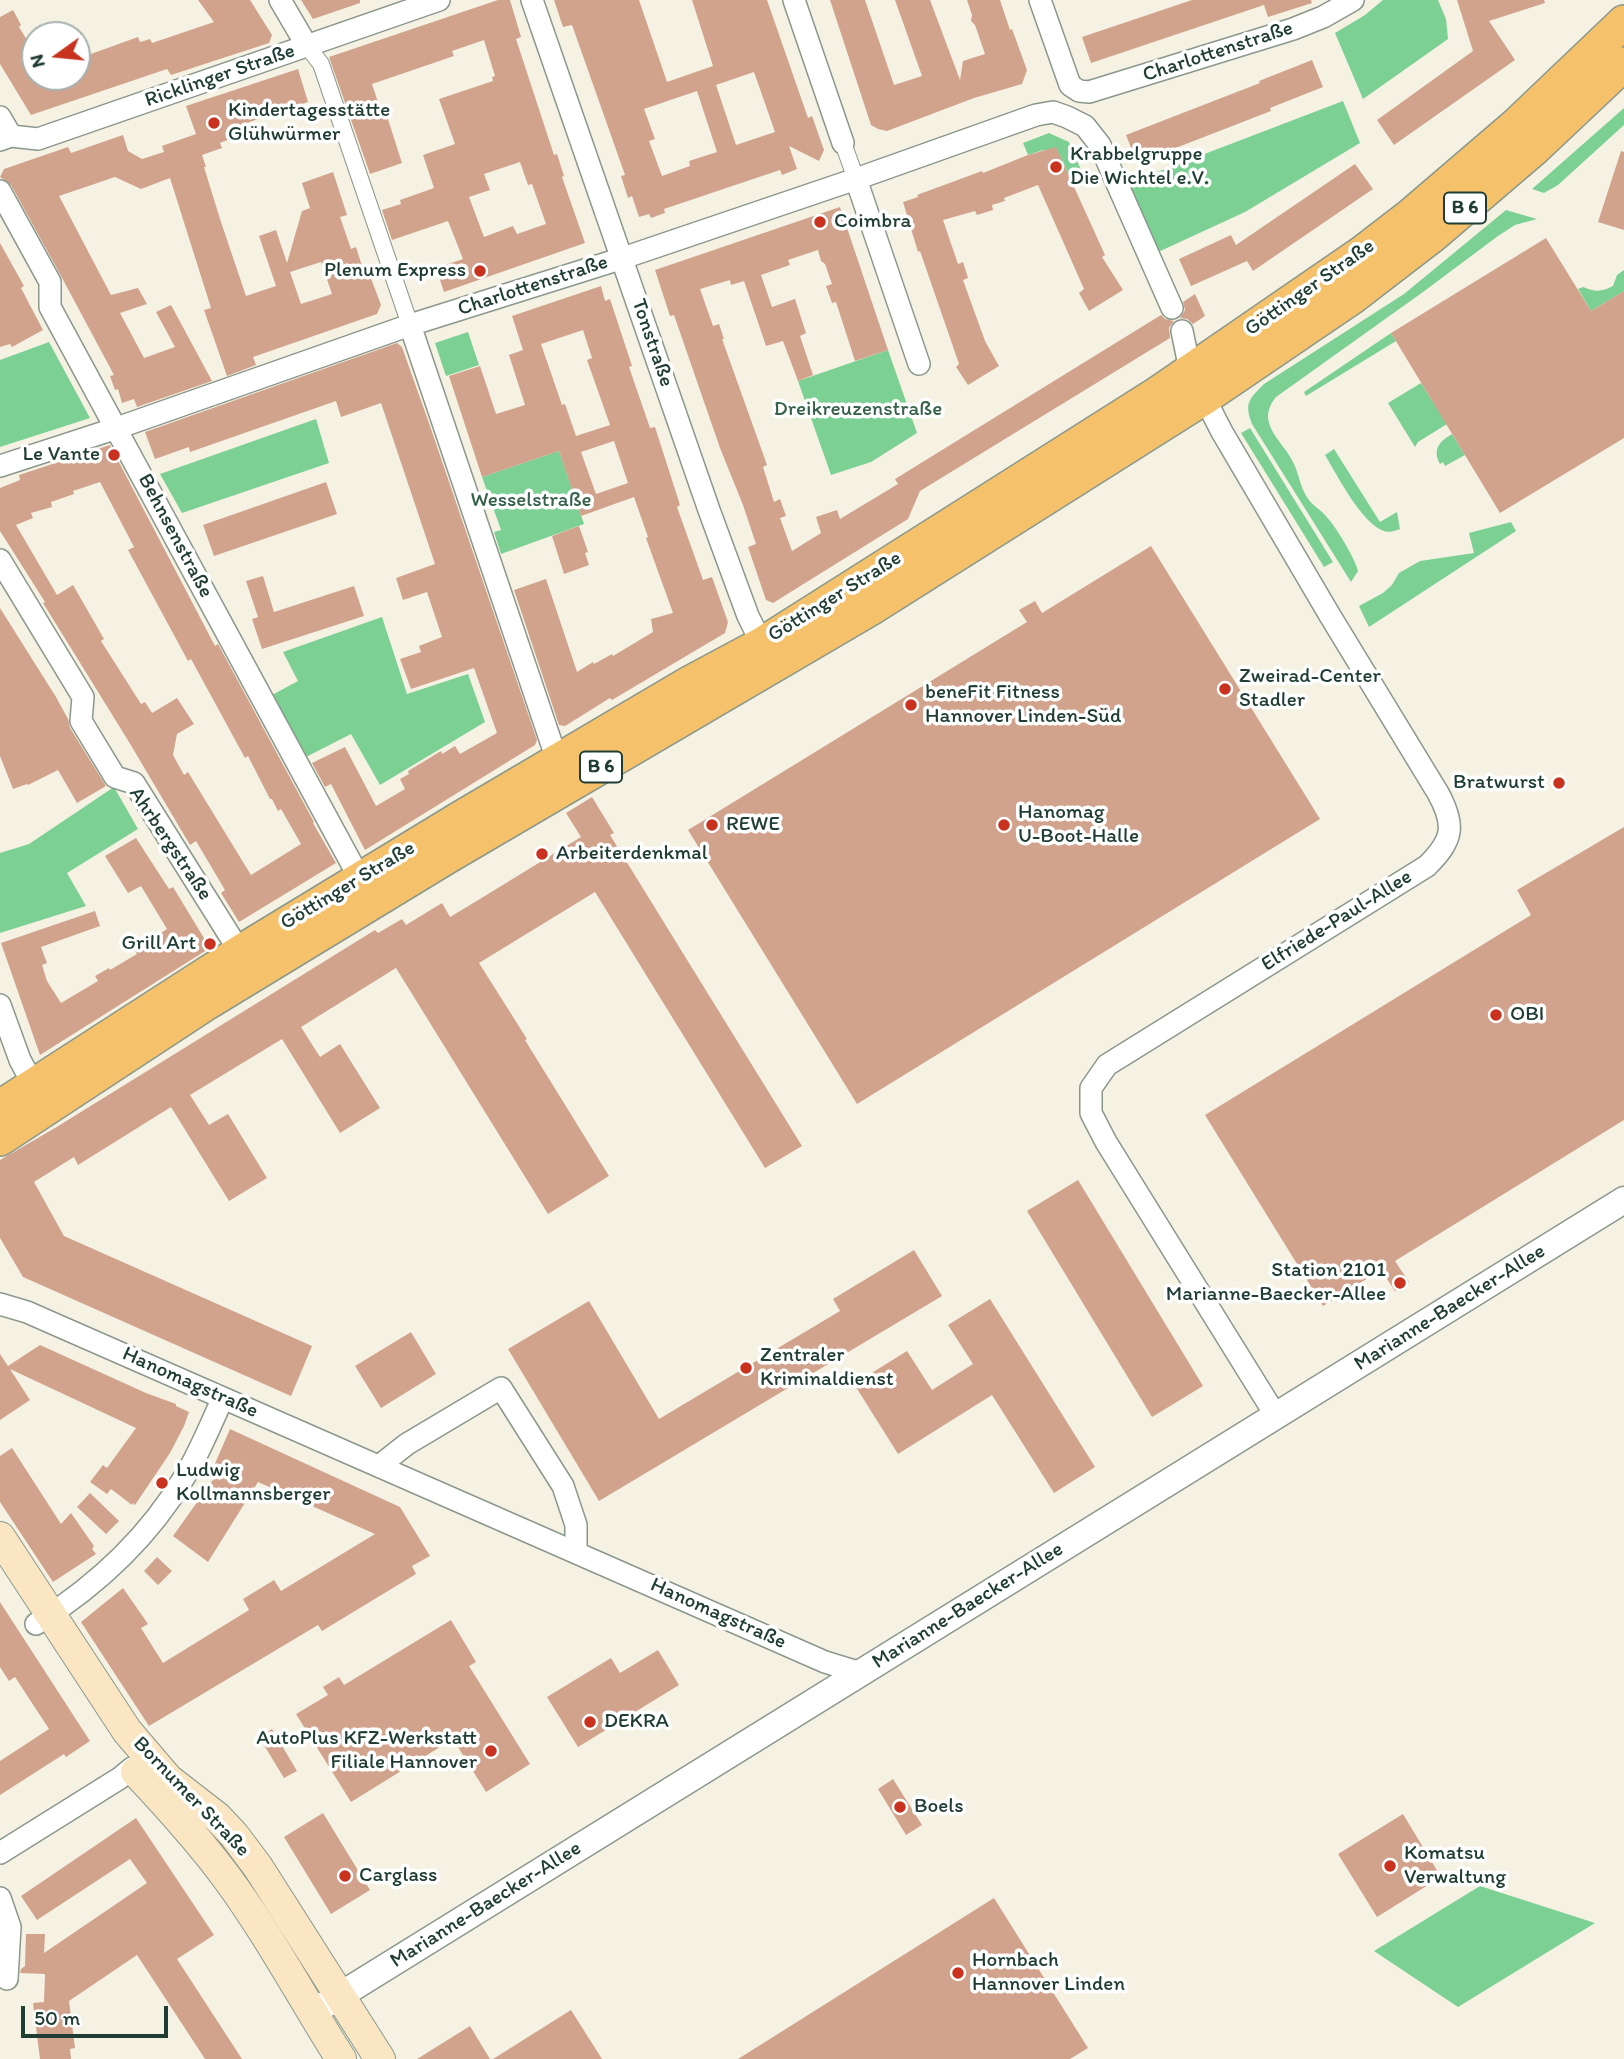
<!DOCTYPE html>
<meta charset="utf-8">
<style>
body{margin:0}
#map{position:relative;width:1624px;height:2059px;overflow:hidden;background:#f5f2e3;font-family:Itim,sans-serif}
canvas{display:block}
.north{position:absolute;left:21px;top:21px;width:70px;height:70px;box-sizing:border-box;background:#fff;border:2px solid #a5b1ae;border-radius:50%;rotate:255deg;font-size:19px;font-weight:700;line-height:28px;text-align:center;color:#1f3d34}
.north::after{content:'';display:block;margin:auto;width:24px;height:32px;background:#c8321e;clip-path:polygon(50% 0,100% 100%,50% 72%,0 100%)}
.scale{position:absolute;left:21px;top:2006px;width:147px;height:32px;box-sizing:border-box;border:4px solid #1f3d34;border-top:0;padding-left:9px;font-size:21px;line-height:24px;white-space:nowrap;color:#1f3d34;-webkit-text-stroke:5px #fff;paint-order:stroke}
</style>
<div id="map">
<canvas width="1624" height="2059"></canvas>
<div class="north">N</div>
<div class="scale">50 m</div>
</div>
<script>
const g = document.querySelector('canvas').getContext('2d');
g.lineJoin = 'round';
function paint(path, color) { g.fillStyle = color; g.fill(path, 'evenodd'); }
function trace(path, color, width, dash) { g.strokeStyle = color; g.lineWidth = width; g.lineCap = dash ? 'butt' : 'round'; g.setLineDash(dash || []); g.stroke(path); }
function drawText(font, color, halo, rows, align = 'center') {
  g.font = font + ' Itim,sans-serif'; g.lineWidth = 7; g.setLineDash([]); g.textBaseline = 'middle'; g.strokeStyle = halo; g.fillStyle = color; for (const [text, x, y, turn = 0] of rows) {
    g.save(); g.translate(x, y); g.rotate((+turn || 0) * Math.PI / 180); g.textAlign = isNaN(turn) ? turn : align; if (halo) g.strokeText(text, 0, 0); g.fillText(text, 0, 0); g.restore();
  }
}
const green = new Path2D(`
 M 1383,0 L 1438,0 L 1446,19 L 1448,39 L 1363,99 L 1335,33 L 1365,15 Z
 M 1343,101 L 1360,143 L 1245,212 L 1156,253 L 1126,184 Z
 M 1624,108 L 1624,125 L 1558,185 L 1544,193 L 1532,189 Z
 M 1049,133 L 1069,142 L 1085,179 L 1072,185 L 1063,161 L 1043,150 L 1028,155 L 1023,143 Z
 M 1506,210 L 1537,219 L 1515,225 L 1498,236 L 1423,292 L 1276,397 C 1254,424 1284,441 1294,464 C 1300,477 1300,488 1309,500 C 1313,506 1320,509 1325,515 C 1335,525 1355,558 1358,571 L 1351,582 L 1252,424 C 1244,403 1249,399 1264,384 L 1404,294 Z
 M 1624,270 L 1624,291 L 1591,311 L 1578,289 L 1583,287 C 1595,292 1602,292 1613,286 L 1617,275 Z
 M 468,332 L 479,365 L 446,376 L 435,343 Z
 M 1391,333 L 1396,341 L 1306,396 L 1304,392 Z
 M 49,342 L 90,418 L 0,447 L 0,360 Z
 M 888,350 L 917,433 L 871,462 L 831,475 L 798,381 Z
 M 1421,383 L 1447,424 L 1418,442 L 1415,447 L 1388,403 Z
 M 316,419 L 329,463 L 182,513 L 160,474 Z
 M 1250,428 L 1333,562 L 1324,567 L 1241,433 Z
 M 1452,434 L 1465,455 L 1445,466 L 1443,462 L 1440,464 C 1432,449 1440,441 1452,434 Z
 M 1334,449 L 1380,522 L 1397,512 L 1400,529 C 1394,531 1390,533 1384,531 C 1362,524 1337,475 1325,455 Z
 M 559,451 L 584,524 L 501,554 L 494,532 L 501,530 L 482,477 Z
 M 1511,522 L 1516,531 L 1369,627 L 1359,606 L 1383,593 L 1392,585 L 1399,573 L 1420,561 L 1474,553 L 1469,533 Z
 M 382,617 L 407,694 L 468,674 L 485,722 L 380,785 L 351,734 L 304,758 L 270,696 L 298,681 L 283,652 Z
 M 114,787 L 138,829 L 67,873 L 86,906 L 0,933 L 0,853 L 29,844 Z
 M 1480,1886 L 1595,1923 L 1458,2007 L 1374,1951 Z`);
const building = new Path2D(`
 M 198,0 L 250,0 L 272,35 L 269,43 L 171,75 L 167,69 L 31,115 L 0,64 L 0,17 L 13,10 L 21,25 L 19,27 L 35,53 L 35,77 L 77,77 L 77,59 L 138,37 L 140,42 L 150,39 L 152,43 L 214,22 Z
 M 301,0 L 360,0 L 360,3 L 313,19 Z
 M 498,0 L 510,0 L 521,37 L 516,39 L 554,155 L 557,154 L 564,176 L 562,177 L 585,243 L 444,292 L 436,268 L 463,259 L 448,221 L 392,240 L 382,210 L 401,204 L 400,200 L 434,188 L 423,155 L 455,144 L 439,99 L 493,81 L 492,77 L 495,76 L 484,40 L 452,51 L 454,56 L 372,84 L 381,111 L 385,110 L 402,163 L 370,174 L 329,57 ZM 520,162 L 528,185 L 532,184 L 546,224 L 517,234 L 513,226 L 484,237 L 469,197 L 490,190 L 484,174 Z
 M 554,0 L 639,0 L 667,82 L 713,66 L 692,0 L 767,0 L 808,118 L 812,116 L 824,150 L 819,161 L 789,146 L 797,169 L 782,175 L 780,170 L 664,209 L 665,213 L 651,218 L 649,214 L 639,217 L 632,196 L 628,198 L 621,176 L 625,175 L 572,25 L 563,27 ZM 754,72 L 775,132 L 736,145 L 716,85 ZM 697,91 L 717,152 L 689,161 L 690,166 L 662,176 L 649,141 L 655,139 L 644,109 Z
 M 830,0 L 865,0 L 894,85 L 922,76 L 895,0 L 930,0 L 960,80 L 963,61 L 985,54 L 975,25 L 971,21 L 972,15 L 967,0 L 1000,0 L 1010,30 L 1012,29 L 1027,70 L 1022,84 L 974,98 L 887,131 L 878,129 L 871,125 Z
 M 1192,0 L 1311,0 L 1312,3 L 1268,17 L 1264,5 L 1091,63 L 1082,37 Z
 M 1457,0 L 1544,0 L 1545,3 L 1489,21 L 1515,60 L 1394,145 L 1377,120 L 1473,51 Z
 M 1312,60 L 1323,87 L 1270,108 L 1271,111 L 1137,163 L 1126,135 L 1260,83 L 1259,81 Z
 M 298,69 L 308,102 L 241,125 L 243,130 L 229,135 L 230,139 L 220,143 L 222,148 L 202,155 L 206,167 L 204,167 L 220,219 L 246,296 L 276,286 L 259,236 L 276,230 L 287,263 L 302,211 L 310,208 L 302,183 L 333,172 L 347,215 L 340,217 L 351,249 L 356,247 L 362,266 L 366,265 L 381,305 L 377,314 L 253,357 L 256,365 L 227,376 L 204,310 L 211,308 L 170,178 L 141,189 L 115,177 L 59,196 L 111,295 L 138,288 L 147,304 L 120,313 L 144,358 L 175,347 L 156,312 L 171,305 L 212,381 L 137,407 L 134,399 L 122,403 L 118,389 L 115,390 L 110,376 L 114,375 L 61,276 L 11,185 L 0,177 L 4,169 L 68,147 L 71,153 L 123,135 L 128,151 L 142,159 L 164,152 L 162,146 L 196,134 L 186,106 ZM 321,262 L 332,294 L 301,304 L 290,272 Z
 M 1056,147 L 1105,255 L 1102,257 L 1123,290 L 1089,311 L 1079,293 L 1084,289 L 1038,185 L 1004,198 L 1005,201 L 992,205 L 993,210 L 977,215 L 975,211 L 943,220 L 958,264 L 963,262 L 968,278 L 963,280 L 985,341 L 999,366 L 968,385 L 956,367 L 959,364 L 920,251 L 918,252 L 903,202 L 918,197 L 917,195 L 982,171 L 983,173 L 1028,155 Z
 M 1621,151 L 1624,152 L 1624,230 L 1598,222 Z
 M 1355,164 L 1373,189 L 1253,271 L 1247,261 L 1191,286 L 1179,259 L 1231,235 L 1236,245 Z
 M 840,207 L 888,350 L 855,361 L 836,302 L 832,303 L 826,286 L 832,284 L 825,264 L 821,261 L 818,250 L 788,260 L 790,265 L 761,275 L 772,307 L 795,299 L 806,333 L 800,336 L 813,375 L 798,381 L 783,341 L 766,346 L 744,281 L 731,285 L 730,280 L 700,289 L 713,326 L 719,324 L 724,339 L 722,339 L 767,465 L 763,467 L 769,486 L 774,502 L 780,499 L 786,516 L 780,518 L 792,551 L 821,533 L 816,517 L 837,510 L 840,519 L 898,484 L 895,479 L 1161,315 L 1165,319 L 1174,321 L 1169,328 L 1170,338 L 920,491 L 908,519 L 773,603 L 766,600 L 748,547 L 756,544 L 743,505 L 720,448 L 674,315 L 670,316 L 655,270 Z
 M 1546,238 L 1591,311 L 1624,291 L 1624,438 L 1500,513 L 1391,333 Z
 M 0,243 L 24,286 L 21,288 L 43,330 L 12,347 L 10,344 L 0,347 Z
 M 601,286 L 605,301 L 610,299 L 632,366 L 629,367 L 650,428 L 655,427 L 680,505 L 677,507 L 703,580 L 712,577 L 728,622 L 725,633 L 612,700 L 610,698 L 565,726 L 559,725 L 514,590 L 546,579 L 577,672 L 593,662 L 594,664 L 612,654 L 613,656 L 653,632 L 651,619 L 673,613 L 646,538 L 648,537 L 634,497 L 581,516 L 559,451 L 482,477 L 449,376 L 480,366 L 496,414 L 525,405 L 509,355 L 523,350 L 512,316 ZM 583,330 L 592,358 L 587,360 L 610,425 L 576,436 L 565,404 L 562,405 L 541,344 ZM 614,441 L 628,483 L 596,494 L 581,452 Z
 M 1195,294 L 1205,316 L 1193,324 L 1187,319 L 1180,318 L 1185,310 L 1183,302 Z
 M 397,343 L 402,347 L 430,426 L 537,740 L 535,745 L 365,850 L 331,784 L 325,787 L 312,763 L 345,747 L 376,806 L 405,789 L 400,779 L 409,774 L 408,771 L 441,751 L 442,754 L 455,746 L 460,754 L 497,733 L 474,668 L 411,689 L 400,659 L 421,652 L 419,646 L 442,637 L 427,592 L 403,600 L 396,578 L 435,564 L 381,403 L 341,417 L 336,401 L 190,452 L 189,447 L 155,459 L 145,432 Z
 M 110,445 L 215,646 L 218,644 L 314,822 L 313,823 L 336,863 L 239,922 L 221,893 L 225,890 L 196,841 L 190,845 L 129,742 L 43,603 L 45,602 L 0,531 L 0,488 L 20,480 L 19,475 ZM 100,482 L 134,547 L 128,550 L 188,661 L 191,659 L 245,758 L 248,756 L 270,799 L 272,799 L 278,811 L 281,809 L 301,844 L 251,875 L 188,772 L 184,775 L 173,755 L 177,734 L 194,724 L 177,698 L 152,713 L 145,702 L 141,704 L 101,641 L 104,639 L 73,585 L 57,595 L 16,525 L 33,518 L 31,513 L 52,507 L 51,502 L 74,494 L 73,491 Z
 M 326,482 L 337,514 L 214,556 L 203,525 Z
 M 579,526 L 588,552 L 585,553 L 589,565 L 564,574 L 552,536 Z
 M 1151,546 L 1320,819 L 857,1104 L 688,830 L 1027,622 L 1019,610 L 1035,601 L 1042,613 Z
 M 263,576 L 274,612 L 354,586 L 364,616 L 262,649 L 252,619 L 258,617 L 246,581 Z
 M 0,608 L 56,697 L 68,719 L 70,728 L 106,786 L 77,803 L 58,770 L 28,785 L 27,784 L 13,789 L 0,756 Z
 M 592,797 L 614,833 L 610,835 L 802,1146 L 765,1168 L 595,892 L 479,963 L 527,1039 L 525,1040 L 609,1176 L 548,1214 L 396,968 L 301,1027 L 320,1057 L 340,1044 L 380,1108 L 340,1133 L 282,1039 L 190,1095 L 209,1125 L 228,1114 L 267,1178 L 229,1201 L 171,1107 L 78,1165 L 74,1157 L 34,1182 L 64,1236 L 312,1346 L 291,1396 L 23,1277 L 0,1238 L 0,1160 L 55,1128 L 375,930 L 378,933 L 402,919 L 406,925 L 442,903 L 450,917 L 475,902 L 581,837 L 566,813 Z
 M 1624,827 L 1624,1120 L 1395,1261 L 1409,1282 L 1395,1291 L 1381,1270 L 1323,1306 L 1205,1115 L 1531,915 L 1517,890 Z
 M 136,838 L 169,889 L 173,887 L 210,948 L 40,1055 L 1,943 L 95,911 L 100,926 L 41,947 L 47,963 L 42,965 L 47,981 L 61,1003 L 98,981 L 95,976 L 109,968 L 110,970 L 137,954 L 135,950 L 167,929 L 141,886 L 128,893 L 105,856 Z
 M 1078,1180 L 1203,1386 L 1152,1417 L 1027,1211 Z
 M 914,1250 L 942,1296 L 599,1501 L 508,1349 L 589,1301 L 659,1419 L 840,1311 L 833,1299 Z
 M 990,1299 L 1095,1467 L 1054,1493 L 992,1395 L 898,1454 L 854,1384 L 907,1351 L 932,1390 L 973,1364 L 948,1325 Z
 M 411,1332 L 436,1374 L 381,1408 L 355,1366 Z
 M 40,1345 L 146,1393 L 176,1404 L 176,1406 L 189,1412 L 184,1426 L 170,1453 L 135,1505 L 133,1503 L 132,1505 L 111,1489 L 107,1494 L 90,1482 L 103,1465 L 107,1468 L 136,1428 L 10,1369 L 30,1400 L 0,1420 L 0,1354 L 8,1366 Z
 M 230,1429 L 400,1507 L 430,1556 L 412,1566 L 416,1574 L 322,1631 L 318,1625 L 149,1726 L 81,1622 L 123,1588 L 148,1624 L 141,1628 L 163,1663 L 249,1610 L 243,1599 L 274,1580 L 281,1591 L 375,1534 L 258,1482 L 208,1562 L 173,1536 L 215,1477 L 210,1475 Z
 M 12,1448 L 61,1524 L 71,1513 L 94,1546 L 92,1549 L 96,1554 L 53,1582 L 0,1502 L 0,1456 Z
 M 90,1493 L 119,1521 L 106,1534 L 77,1507 Z
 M 157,1557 L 172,1571 L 158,1585 L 144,1571 Z
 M 0,1602 L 90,1741 L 66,1757 L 64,1754 L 0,1795 L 0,1761 L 49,1729 L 15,1677 L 9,1681 L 0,1667 Z
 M 451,1620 L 476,1662 L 469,1666 L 530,1764 L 486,1792 L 453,1739 L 351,1802 L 296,1714 L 328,1695 L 323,1687 L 339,1677 L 344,1685 Z
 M 658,1650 L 679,1685 L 578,1747 L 547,1697 L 611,1658 L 620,1673 Z
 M 272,1729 L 297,1771 L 284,1778 L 259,1737 Z
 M 893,1779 L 922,1825 L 906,1835 L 878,1789 Z
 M 323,1813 L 370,1890 L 331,1914 L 284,1837 Z
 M 1403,1814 L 1441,1877 L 1377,1917 L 1338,1854 Z
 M 136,1818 L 214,1935 L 177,1959 L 242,2059 L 205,2059 L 137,1955 L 69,2001 L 75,2048 L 70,2049 L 71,2059 L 40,2059 L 33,2003 L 44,2002 L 45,1974 L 20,1973 L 21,1969 L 25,1966 L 26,1934 L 45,1934 L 44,1953 L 147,1883 L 130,1859 L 37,1920 L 21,1896 Z
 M 994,1898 L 1088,2048 L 1070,2059 L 738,2059 Z
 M 571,2010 L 602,2059 L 493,2059 Z
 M 470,2026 L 490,2059 L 417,2059 Z`);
const pedestrian = new Path2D(`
 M 307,46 L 321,64 L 410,325
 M 843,143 L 856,179`);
const minor = new Path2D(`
 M 280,0 L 307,46
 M 532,0 L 709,510 L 748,616 L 762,644
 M 794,0 L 843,143
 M 1040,0 L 1070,85 L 1079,91 L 1089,92 L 1293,29 L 1323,17 L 1353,0
 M 0,117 L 11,136
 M 0,140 L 11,136 L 38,139 L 439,0
 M 856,179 L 919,364
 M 0,191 L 50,282 L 50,307 L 360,879
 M 410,325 L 552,745 L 561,759
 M 1182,331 L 1190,370 L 1222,432 L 1329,614 L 1438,793 C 1456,826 1453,840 1427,866 L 1107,1065 L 1091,1088 L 1091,1113 L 1106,1142 L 1276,1416
 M 0,466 L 117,428 L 410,325 L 623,258 L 856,179 L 1036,115 L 1053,112 L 1067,117 L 1085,126 L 1100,145 L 1172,308
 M 0,560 L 83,697 L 81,721 L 115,777 L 134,783 L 240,952
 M 0,1005 L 20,1060 L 34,1086
 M 0,1304 L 27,1312 L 68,1330 L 825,1662 L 861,1673
 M 379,1466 L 407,1444 L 501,1388 L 563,1486 L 576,1525 L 576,1552
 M 36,1624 C 96,1586 149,1537 185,1476 C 200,1452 211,1423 223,1398
 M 0,1853 L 120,1778 L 132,1768
 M 0,1898 L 10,1927 L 7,1979`);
const tertiary = new Path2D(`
 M 323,2006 L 1624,1200`);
const secondary = new Path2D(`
 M 0,1537 L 127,1731 L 168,1779 L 217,1817 L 234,1835 L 258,1867 L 380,2059
 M 136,1772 C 168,1806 199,1840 227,1878 C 269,1935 303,1999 341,2059`);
const primary = new Path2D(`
 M 0,1107 L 240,952 L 462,817 L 691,682 L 762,644 L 1155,395 L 1363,252 L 1411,215 L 1516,125 L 1624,22
 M 0,1139 L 207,1003 L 447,857 L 870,609 L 1204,398 L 1354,296 L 1432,236 L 1535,148 L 1624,64`);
const markers = [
 [214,123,7,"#c8321e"],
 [1056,167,7,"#c8321e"],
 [820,222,7,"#c8321e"],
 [480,271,7,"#c8321e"],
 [114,455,7,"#c8321e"],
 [1225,689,7,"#c8321e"],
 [911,705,7,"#c8321e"],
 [1559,783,7,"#c8321e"],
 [712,825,7,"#c8321e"],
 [1004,825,7,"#c8321e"],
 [542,854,7,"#c8321e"],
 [210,944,7,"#c8321e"],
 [1496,1015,7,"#c8321e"],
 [1400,1283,7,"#c8321e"],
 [746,1368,7,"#c8321e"],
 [162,1483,7,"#c8321e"],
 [590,1722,7,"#c8321e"],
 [491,1751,7,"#c8321e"],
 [900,1807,7,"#c8321e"],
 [1390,1866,7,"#c8321e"],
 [345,1876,7,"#c8321e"],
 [958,1973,7,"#c8321e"]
];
const shields = [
 [1465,208,42],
 [601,767,42]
];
const shieldNames = [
 ["B 6",1465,208],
 ["B 6",601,767]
];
const streetNames = [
 ["Charlottenstraße",1218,52,-18],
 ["Ricklinger Straße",220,76,-19],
 ["Charlottenstraße",533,286,-18],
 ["Göttinger Straße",1310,288,-35],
 ["Tonstraße",652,343,71],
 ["Behnsenstraße",175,536,62],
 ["Göttinger Straße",835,597,-32],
 ["Ahrbergstraße",170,844,56],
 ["Göttinger Straße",348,886,-31],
 ["Elfriede-Paul-Allee",1337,921,-32],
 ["Marianne-Baecker-Allee",1450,1308,-32],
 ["Hanomagstraße",190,1383,24],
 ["Marianne-Baecker-Allee",968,1606,-32],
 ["Hanomagstraße",718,1614,24],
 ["Bornumer Straße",191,1797,46],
 ["Marianne-Baecker-Allee",486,1905,-32]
];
const poiNames = [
 ["Kindertagesstätte",228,111],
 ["Glühwürmer",228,135],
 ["Krabbelgruppe",1070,155],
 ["Die Wichtel e.V.",1070,179],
 ["Coimbra",834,222],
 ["Plenum Express",466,271,"right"],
 ["Le Vante",100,455,"right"],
 ["Zweirad-Center",1239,677],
 ["Stadler",1239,701],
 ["beneFit Fitness",925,693],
 ["Hannover Linden-Süd",925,717],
 ["Bratwurst",1545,783,"right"],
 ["Hanomag",1018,813],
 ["U-Boot-Halle",1018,837],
 ["REWE",726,825],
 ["Arbeiterdenkmal",556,854],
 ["Grill Art",196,944,"right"],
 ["OBI",1510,1015],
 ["Station 2101",1386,1271,"right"],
 ["Marianne-Baecker-Allee",1386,1295,"right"],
 ["Zentraler",760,1356],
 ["Kriminaldienst",760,1380],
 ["Ludwig",176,1471],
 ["Kollmannsberger",176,1495],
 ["DEKRA",604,1722],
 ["AutoPlus KFZ-Werkstatt",477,1739,"right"],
 ["Filiale Hannover",477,1763,"right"],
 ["Boels",914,1807],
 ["Komatsu",1404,1854],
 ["Verwaltung",1404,1878],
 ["Carglass",359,1876],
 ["Hornbach",972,1961],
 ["Hannover Linden",972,1985]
];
const parkNames = [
 ["Dreikreuzenstraße",858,410],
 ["Wesselstraße",531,501]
];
paint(green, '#7cd093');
paint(building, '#d1a38d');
trace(pedestrian, '#8a988c', 18);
trace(minor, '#8a988c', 24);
trace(tertiary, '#8a988c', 29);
trace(secondary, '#8a988c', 32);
trace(primary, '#8a988c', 36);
trace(pedestrian, '#fff', 16);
trace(minor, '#fff', 21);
trace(tertiary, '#fff', 26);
trace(secondary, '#fbe6c4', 30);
trace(primary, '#f5c16b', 33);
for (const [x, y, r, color] of markers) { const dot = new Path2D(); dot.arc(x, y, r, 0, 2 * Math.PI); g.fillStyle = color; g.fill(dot); trace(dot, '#fff', 2.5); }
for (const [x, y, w] of shields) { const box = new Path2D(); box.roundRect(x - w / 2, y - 15.5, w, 31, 5); g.fillStyle = '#fff'; g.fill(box); trace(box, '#1f3d34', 2); }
drawText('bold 19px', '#1f3d34', null, shieldNames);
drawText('21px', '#1f3d34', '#fff', streetNames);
drawText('21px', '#1f3d34', '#fff', poiNames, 'left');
drawText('21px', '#36624c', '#fff', parkNames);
</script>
